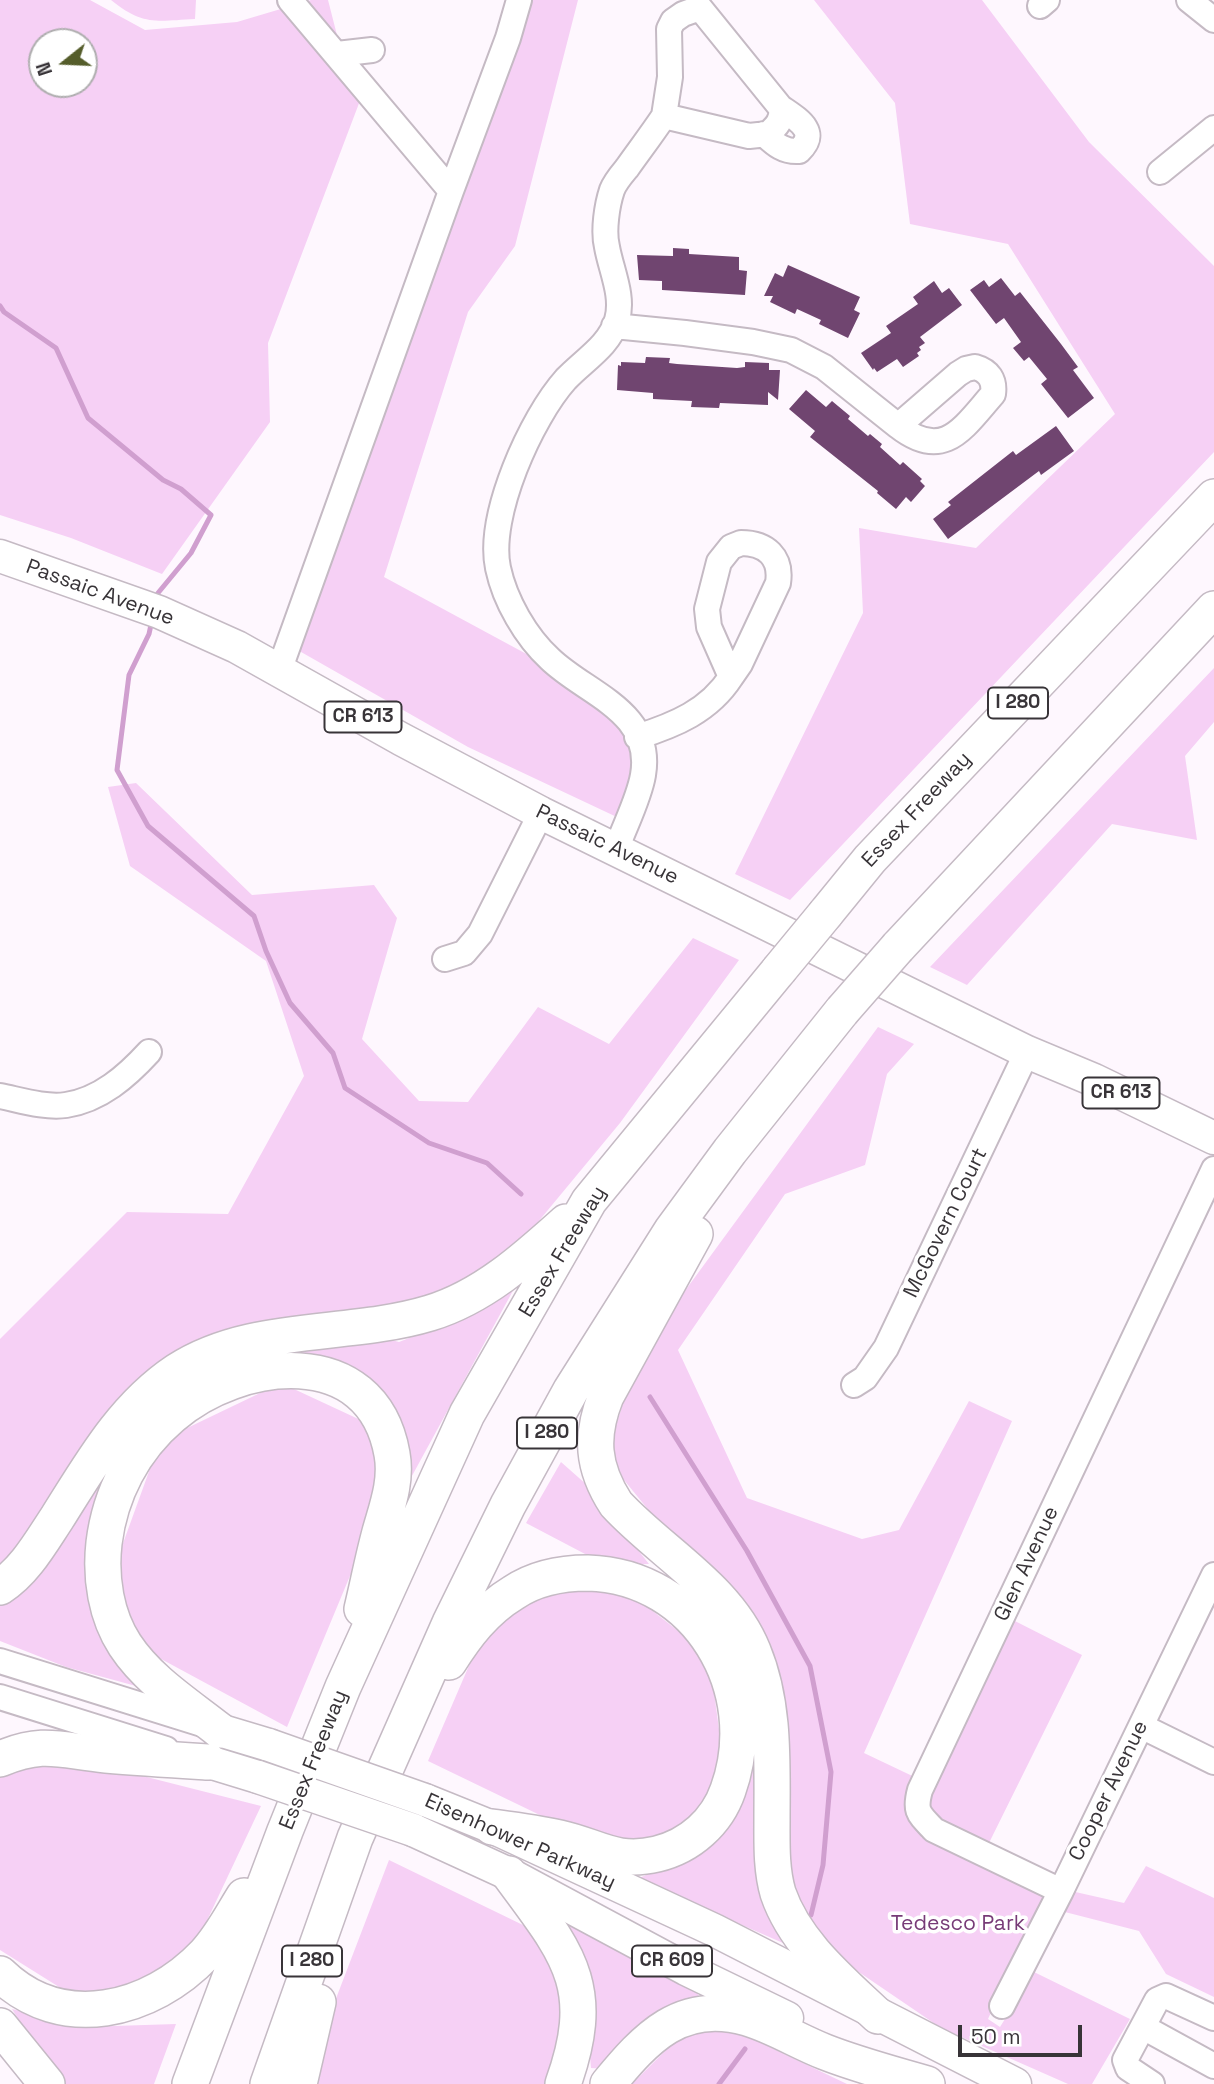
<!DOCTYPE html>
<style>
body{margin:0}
#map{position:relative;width:1214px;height:2084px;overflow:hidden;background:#fef7fe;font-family:"Space Grotesk",sans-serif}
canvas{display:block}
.north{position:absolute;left:28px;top:28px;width:70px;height:70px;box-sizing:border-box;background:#fff;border:2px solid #afaeaf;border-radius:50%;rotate:252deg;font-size:19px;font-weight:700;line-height:28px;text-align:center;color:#383438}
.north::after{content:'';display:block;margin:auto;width:24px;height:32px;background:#555d2b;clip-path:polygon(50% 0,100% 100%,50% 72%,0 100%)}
.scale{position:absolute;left:958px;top:2025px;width:124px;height:32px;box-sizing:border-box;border:4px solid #383438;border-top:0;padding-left:9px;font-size:21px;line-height:24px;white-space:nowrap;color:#383438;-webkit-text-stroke:5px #fff;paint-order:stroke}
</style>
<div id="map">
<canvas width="1214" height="2084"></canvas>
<div class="north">N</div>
<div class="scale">50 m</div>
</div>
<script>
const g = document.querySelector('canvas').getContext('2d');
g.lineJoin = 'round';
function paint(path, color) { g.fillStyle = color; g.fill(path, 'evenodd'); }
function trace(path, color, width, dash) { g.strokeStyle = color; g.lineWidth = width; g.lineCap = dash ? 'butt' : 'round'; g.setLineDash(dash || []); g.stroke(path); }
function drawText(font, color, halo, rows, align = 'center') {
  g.font = font + ' "Space Grotesk",sans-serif'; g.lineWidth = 7; g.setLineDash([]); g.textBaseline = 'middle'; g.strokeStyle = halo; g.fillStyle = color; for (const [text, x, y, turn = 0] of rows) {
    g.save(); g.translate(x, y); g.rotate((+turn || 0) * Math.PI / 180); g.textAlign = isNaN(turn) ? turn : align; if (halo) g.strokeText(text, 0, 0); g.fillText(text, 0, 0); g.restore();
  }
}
const green = new Path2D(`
 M 0,0 L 90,0 L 145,30 L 237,22 L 311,0 L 328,0 L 348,78 L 369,77 L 268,343 L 270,422 L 162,574 L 71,538 L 0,515 ZM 42,42 L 84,42 L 84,84 L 42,84 Z
 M 111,0 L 196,0 L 195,19 C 156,21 143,26 111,0 Z
 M 531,0 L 578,0 L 515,246 L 468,312 L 384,577 L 643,717 L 621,819 L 468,747 L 280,640 Z
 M 814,0 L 982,0 L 1089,142 L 1214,266 L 1214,452 L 790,900 L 735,874 L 863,613 L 859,528 L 976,548 L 1115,414 L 1008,244 L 910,224 L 895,103 Z
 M 1214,668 L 1214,722 L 1185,756 L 1197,840 L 1112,824 L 967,985 L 930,967 Z
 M 136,783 L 252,895 L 374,885 L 397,918 L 362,1039 L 419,1101 L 468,1102 L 538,1007 L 609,1044 L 693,938 L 739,960 L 620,1123 L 509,1257 L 415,1308 L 185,1355 L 0,1570 L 0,1339 L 127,1212 L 228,1214 L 304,1076 L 266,961 L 130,866 L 108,787 Z
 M 878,1027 L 914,1044 L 887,1074 L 865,1165 L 785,1194 L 678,1350 L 747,1498 L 862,1539 L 899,1530 L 969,1401 L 1012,1421 L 864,1753 L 925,1782 L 1007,1617 L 1082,1655 L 987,1847 L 928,1819 L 921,1837 L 1044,1895 L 988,2019 L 1000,2027 L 1034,1972 L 1130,2019 L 1092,2084 L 1068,2084 L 941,2028 L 825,1949 L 794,1904 L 763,1650 L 606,1458 L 638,1355 Z
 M 515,1287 L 401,1496 L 401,1454 L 327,1365 L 279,1348 L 377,1336 L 399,1342 L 422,1333 Z
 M 281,1383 L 367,1423 L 383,1495 L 375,1522 L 352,1571 L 287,1727 L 137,1646 L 113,1571 L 160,1441 Z
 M 126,1441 L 106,1639 L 136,1686 L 66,1667 L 0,1641 L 0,1600 Z
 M 561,1462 L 587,1485 L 649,1564 L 606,1565 L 526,1523 Z
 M 622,1587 L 709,1655 L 725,1774 L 678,1836 L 604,1846 L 428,1761 L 480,1640 L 531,1593 Z
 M 56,1754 L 261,1806 L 203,1929 L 167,1977 L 75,1997 L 0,1950 L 0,1770 Z
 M 755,1765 L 760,1890 L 783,1943 L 637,1879 L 710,1847 Z
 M 389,1860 L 558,1942 L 571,2032 L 544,2084 L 312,2084 L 327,2022 Z
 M 1146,1866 L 1214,1898 L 1214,1997 L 1166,1974 L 1139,1931 L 1061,1911 L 1071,1891 L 1124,1903 Z
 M 564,1920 L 696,1988 L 701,2004 L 606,2069 L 591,2068 L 583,1972 Z
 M 12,2009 L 83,2027 L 176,2024 L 154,2084 L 59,2084 Z
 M 732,2029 L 847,2084 L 632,2084 L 681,2035 Z`);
const stream = new Path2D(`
 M 0,306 L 4,312 L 56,348 L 88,418 L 163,480 L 181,489 L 211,515 L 191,553 L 158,593 L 157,601
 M 152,620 L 149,634 L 129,675 L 117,770 L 148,826 L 254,916 L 266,951 L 290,1003 L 333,1053 L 345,1088 L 429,1143 L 487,1163 L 521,1194
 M 650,1397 L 747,1551 L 810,1666 L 831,1772 L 823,1865 L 811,1915
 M 719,2084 L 745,2049`);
const building = new Path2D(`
 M 673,248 L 689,249 L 689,254 L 739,257 L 739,270 L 747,271 L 745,295 L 662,290 L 662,281 L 639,280 L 637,255 L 673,256 Z
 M 788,265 L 860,297 L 854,310 L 860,313 L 848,338 L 819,324 L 821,320 L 797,309 L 795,314 L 770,302 L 773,296 L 764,296 L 775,273 L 783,277 Z
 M 1001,278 L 1015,296 L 1020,292 L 1061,344 L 1078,367 L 1073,370 L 1094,398 L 1068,418 L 1041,384 L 1047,379 L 1029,357 L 1024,361 L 1013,348 L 1021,342 L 1004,318 L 996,324 L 970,290 L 984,280 L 989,287 Z
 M 934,281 L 942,293 L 949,288 L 962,305 L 920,337 L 925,343 L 919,347 L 921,350 L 917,353 L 919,356 L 903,367 L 897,359 L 877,372 L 874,368 L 873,370 L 861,353 L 891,333 L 886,326 L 918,304 L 913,297 Z
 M 646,357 L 670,358 L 669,363 L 677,364 L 737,368 L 745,367 L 745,362 L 769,363 L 769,370 L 780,370 L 778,400 L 768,392 L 768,405 L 720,403 L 719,408 L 691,407 L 692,401 L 653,399 L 653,393 L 617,390 L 618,365 L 621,366 L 621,362 L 645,363 Z
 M 806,390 L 826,407 L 832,401 L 850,416 L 848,419 L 868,436 L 870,434 L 882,444 L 880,447 L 900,465 L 903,462 L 922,479 L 920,481 L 925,486 L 911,502 L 906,497 L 896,509 L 877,493 L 878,491 L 810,437 L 815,431 L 789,409 Z
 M 1056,426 L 1074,451 L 1041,475 L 1039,471 L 948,539 L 933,519 L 951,505 L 948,502 L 1013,451 L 1016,455 Z`);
const minor = new Path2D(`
 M 290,0 L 451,191
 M 1189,0 L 1214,20
 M 1040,6 L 1047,0
 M 700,8 L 781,108 C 783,120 776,127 768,134 L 749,136 L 664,116 L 670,77 L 669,29 L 673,21 L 683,14 Z
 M 337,54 L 372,50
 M 764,134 C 775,144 783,152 799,151 C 820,131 797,119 780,107
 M 1160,172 L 1214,128
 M 614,326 L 685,333 L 753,342 L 791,350 L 824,367 L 898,426
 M 975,367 C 989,371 995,380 993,394 C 963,428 944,462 898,426 L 958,374 L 966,369 Z
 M 741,543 C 766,543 782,557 778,583 L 740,664 L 731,677 L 709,627 L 707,609 L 719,562 L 731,547 Z
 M 279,671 L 451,191 L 508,38 L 519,0
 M 637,737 C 675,725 709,711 731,677
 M 616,850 C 624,827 639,799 643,775 C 654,711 586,694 550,659 C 526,637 505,601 498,568 C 487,516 531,418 566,379 C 584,360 609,346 617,320 C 624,296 611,270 607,247 C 603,231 607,205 612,190 C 615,182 622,174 627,168 C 639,151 652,134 664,116
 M 445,959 L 464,953 L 480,934 L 541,813
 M 0,1096 C 20,1100 45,1108 66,1105 C 100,1100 127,1076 149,1052
 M 854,1385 L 865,1378 L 886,1348 L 1027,1052
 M 0,1661 L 202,1724
 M 0,1697 L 166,1749
 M 1141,1726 L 1214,1762
 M 1061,1891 L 934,1830 C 919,1814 914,1812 920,1790 L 1214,1169
 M 1002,2006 L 1061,1891 L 1214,1575
 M 1143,2027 L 1214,2066
 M 1152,2084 L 1128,2068 L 1125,2060 L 1157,2000 L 1166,1996 L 1214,2018`);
const major = new Path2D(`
 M 0,556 L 159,612 L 237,647 L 401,739 L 541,813 L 1027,1052 L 1094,1080 L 1214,1138
 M 219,1730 L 269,1745
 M 209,1762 L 258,1777
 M 425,1800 L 492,1827 L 714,1930 L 1015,2084
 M 413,1830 L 509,1874 L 686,1969 L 787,2018`);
const highway = new Path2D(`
 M 826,913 L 870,859 L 1214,497
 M 898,947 L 1214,609
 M 695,1234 L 606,1396 C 590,1436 592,1467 616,1504 C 660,1552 728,1588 753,1651 C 775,1704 772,1762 772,1819 C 772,1843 771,1869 778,1893 C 795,1943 840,1980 878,2016
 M 0,1587 C 25,1571 41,1542 57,1518 C 91,1464 123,1407 177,1371 C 251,1323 348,1338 430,1313 C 483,1297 526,1258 566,1222
 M 449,1662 C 466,1635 485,1610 513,1593 C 535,1578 562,1573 588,1573 C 698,1576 764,1690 728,1790 C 717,1822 690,1846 657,1854 C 615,1864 597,1846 560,1838 C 537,1833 514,1830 492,1827
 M 219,1730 C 186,1704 148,1680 125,1645 C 106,1616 100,1578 104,1543 C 110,1494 133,1449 172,1416 C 239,1358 372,1341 392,1454 C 397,1481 387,1507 380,1532 C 373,1558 368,1584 362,1609
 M 0,1759 C 45,1740 61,1751 106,1755 C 140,1758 175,1760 209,1762
 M 509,1874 C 566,1952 599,1984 563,2084
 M 0,1974 C 62,2034 151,2011 205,1954 C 221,1937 232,1915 244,1896
 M 0,2026 L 47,2084
 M 190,2084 L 285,1831 L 343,1687 L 467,1414 L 589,1201 L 779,970
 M 268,2084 L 355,1838 L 450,1623 L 508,1505 L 571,1390 L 672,1230 L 730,1151 L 842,1011
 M 299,2084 L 318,2002
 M 608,2084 C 646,2038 681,1999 747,2018 C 774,2026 799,2042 825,2052 C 858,2065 893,2074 927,2084`);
const majorBridge = new Path2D(`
 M 269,1745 L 425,1800
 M 258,1777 L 413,1830`);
const highwayBridge = new Path2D(`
 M 779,970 L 826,913
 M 842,1011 L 898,947`);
const shields = [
 [1018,703,60],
 [363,717,77],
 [1121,1093,77],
 [547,1433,60],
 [312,1961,60],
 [672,1961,80]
];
const shieldNames = [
 ["I 280",1018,703],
 ["CR 613",363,717],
 ["CR 613",1121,1093],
 ["I 280",547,1433],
 ["I 280",312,1961],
 ["CR 609",672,1961]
];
const streetNames = [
 ["Passaic Avenue",100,593,20],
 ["Essex Freeway",917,810,-47],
 ["Passaic Avenue",607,845,26],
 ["McGovern Court",946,1223,-64],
 ["Essex Freeway",563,1252,-59],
 ["Glen Avenue",1027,1564,-65],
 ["Essex Freeway",314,1760,-68],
 ["Cooper Avenue",1109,1791,-64],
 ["Eisenhower Parkway",520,1842,24]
];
const parkNames = [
 ["Tedesco Park",958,1924]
];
paint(green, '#f6d0f5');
trace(stream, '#d09fcf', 5);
paint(building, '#704570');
trace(minor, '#c5bac4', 28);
trace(major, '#c5bac4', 35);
trace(highway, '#c5bac4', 38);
trace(minor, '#fff', 24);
trace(major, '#fff', 32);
trace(highway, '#fff', 35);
trace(majorBridge, '#c5bac4', 35, []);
trace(highwayBridge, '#c5bac4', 38, []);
trace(majorBridge, '#fff', 32);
trace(highwayBridge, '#fff', 35);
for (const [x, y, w] of shields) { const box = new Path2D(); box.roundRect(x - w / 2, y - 15.5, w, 31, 5); g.fillStyle = '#fff'; g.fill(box); trace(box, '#383438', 2); }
drawText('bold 19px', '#383438', null, shieldNames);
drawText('21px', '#383438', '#fff', streetNames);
drawText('21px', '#773b77', '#fff', parkNames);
</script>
